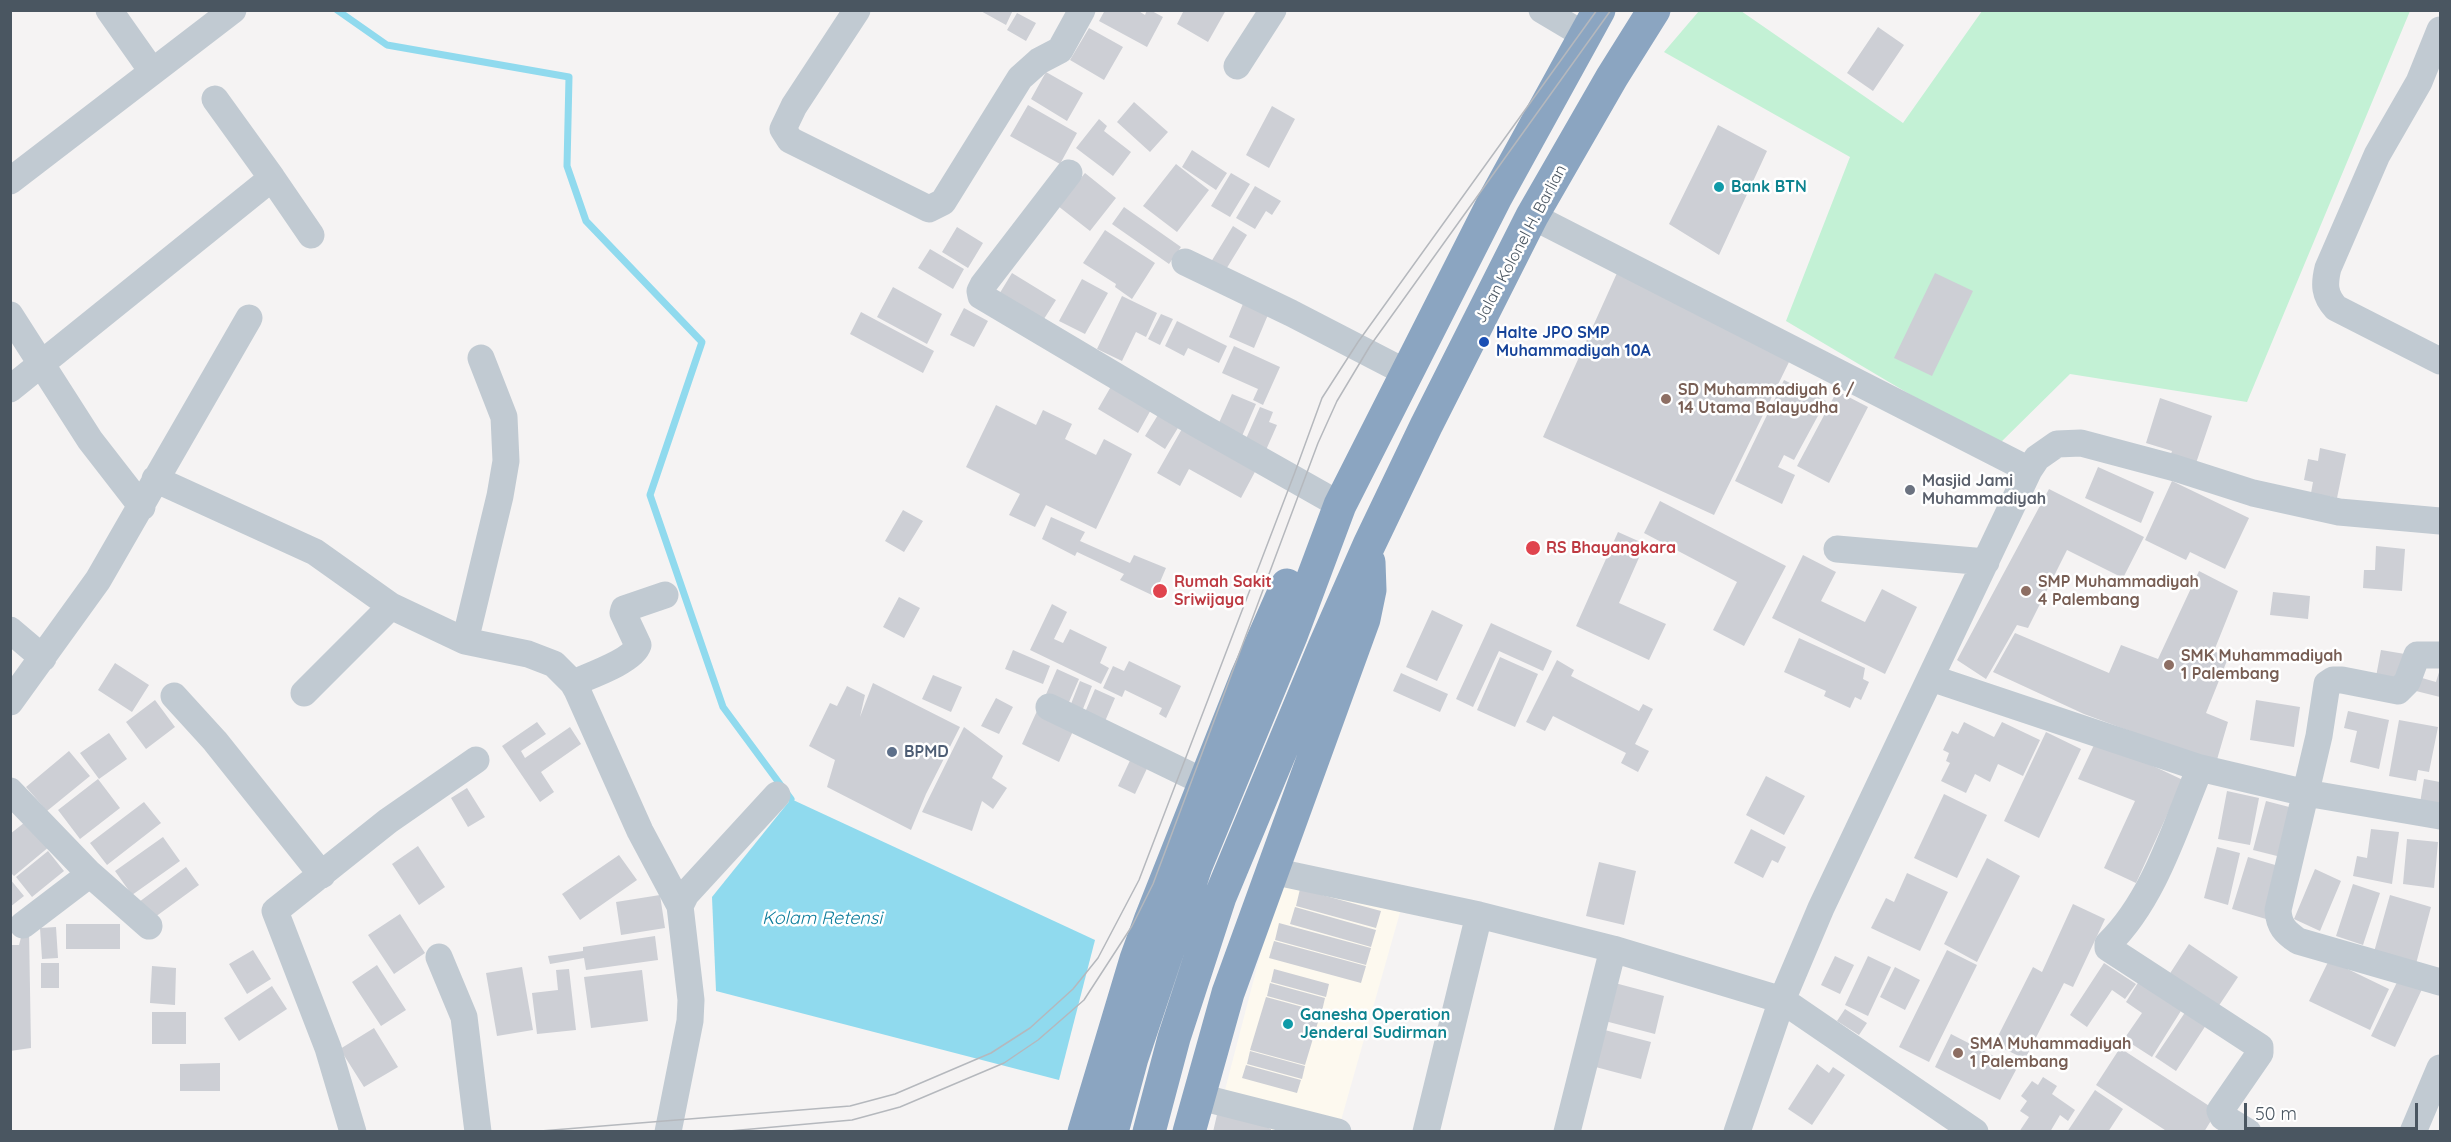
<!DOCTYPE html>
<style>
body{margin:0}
#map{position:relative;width:2451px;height:1142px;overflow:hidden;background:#f5f3f3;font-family:Quicksand,sans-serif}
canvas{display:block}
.frame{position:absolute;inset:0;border:12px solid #4a5661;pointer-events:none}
.scale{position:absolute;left:2244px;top:1103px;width:174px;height:27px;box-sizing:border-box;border:3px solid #4a5661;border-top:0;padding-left:8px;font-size:18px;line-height:21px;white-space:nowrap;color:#4a5661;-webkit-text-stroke:4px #fff;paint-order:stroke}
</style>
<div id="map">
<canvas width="2451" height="1142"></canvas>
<div class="frame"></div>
<div class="scale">50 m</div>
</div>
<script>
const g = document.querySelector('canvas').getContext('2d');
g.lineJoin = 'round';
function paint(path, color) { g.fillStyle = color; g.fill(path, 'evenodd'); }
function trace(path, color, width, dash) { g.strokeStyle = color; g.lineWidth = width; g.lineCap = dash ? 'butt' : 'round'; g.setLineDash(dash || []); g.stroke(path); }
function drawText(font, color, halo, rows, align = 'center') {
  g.font = font + ' Quicksand,sans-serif'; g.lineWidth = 5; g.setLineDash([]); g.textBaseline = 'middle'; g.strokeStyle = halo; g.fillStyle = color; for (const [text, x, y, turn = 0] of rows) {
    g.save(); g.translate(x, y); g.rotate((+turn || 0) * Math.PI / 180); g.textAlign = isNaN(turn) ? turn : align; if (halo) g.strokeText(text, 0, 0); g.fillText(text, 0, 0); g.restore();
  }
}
const commercial = new Path2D(`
 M 1280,879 L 1401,909 L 1338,1131 L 1214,1132 Z`);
const green = new Path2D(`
 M 1699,11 L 1741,11 L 1903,123 L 1982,11 L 2410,11 L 2247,402 L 2070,374 L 1997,446 L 1786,321 L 1850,157 L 1664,52 Z`);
const water = new Path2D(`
 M 791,799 L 1095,940 L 1059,1080 L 716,991 L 712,897 Z`);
const stream = new Path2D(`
 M 337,10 L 387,45 L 569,77 L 567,166 L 586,221 L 702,342 L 650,495 L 723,707 L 791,799`);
const building = new Path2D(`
 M 979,10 L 1013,10 L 1006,25 Z
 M 1105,10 L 1137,10 L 1145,15 L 1147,10 L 1150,10 L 1163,17 L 1147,47 L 1099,21 Z
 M 1184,10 L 1226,10 L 1208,42 L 1177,24 Z
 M 1017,13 L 1036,23 L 1026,41 L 1007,30 Z
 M 1878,27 L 1904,45 L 1873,91 L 1847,73 Z
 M 1089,28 L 1123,47 L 1104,80 L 1070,60 Z
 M 1046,72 L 1083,93 L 1067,121 L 1031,99 Z
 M 1134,102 L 1168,132 L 1150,152 L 1117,122 Z
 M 1028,105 L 1077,133 L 1060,164 L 1010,136 Z
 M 1272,106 L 1295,119 L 1269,168 L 1246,155 Z
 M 1099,119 L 1107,126 L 1104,131 L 1131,152 L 1113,176 L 1076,148 Z
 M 1718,125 L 1767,151 L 1719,255 L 1669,224 Z
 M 1192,150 L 1227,173 L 1216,190 L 1182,167 Z
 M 1176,164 L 1209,190 L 1177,232 L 1143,206 Z
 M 1085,173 L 1116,198 L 1090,231 L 1058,206 Z
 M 1231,173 L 1250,184 L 1230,217 L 1211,206 Z
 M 1255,186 L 1281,201 L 1272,215 L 1266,211 L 1255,229 L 1236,218 Z
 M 1124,207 L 1181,247 L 1169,264 L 1112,224 Z
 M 1233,226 L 1247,235 L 1225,271 L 1211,262 Z
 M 957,227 L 983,243 L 968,268 L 942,252 Z
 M 1105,230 L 1155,263 L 1132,299 L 1115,287 L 1116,284 L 1083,263 Z
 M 930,249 L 964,269 L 953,289 L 918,268 Z
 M 1012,273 L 1056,300 L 1042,322 L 998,296 Z
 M 1617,273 L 1790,360 L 1714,515 L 1543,437 Z
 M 1935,273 L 1973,291 L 1932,376 L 1894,358 Z
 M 1082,279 L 1108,293 L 1085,334 L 1059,321 Z
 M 893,287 L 942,314 L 927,344 L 877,317 Z
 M 1122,296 L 1157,313 L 1146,337 L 1136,332 L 1122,361 L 1097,349 Z
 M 1245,299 L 1270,310 L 1254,348 L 1229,337 Z
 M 964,308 L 988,321 L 974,347 L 950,335 Z
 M 861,312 L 934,351 L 923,373 L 850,334 Z
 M 1161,314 L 1173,319 L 1160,345 L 1148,339 Z
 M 1177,321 L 1227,346 L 1219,363 L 1188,348 L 1184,356 L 1165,346 Z
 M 1234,346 L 1280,367 L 1263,405 L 1253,400 L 1258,389 L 1222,373 Z
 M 1784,380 L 1826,401 L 1794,460 L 1784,455 L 1778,467 L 1795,475 L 1782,504 L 1735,481 Z
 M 1113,383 L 1153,406 L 1138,433 L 1098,409 Z
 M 1837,391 L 1868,407 L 1829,483 L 1797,466 Z
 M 1232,394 L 1256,404 L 1242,436 L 1218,425 Z
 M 2160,398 L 2212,416 L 2193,472 L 2168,463 L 2172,451 L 2146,443 Z
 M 996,405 L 1036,425 L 1043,410 L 1072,424 L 1065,439 L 1096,455 L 1104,439 L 1132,454 L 1096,529 L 1046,505 L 1035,527 L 1009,515 L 1020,494 L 966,467 Z
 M 1260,407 L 1273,412 L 1269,422 L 1277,425 L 1266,450 L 1245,441 Z
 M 1161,410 L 1181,423 L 1165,449 L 1145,436 Z
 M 1183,427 L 1257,468 L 1241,498 L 1189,469 L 1180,486 L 1157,473 Z
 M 2320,448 L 2346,454 L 2337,498 L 2311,493 L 2313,482 L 2304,480 L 2308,459 L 2318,461 Z
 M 2098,467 L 2154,492 L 2141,523 L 2085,498 Z
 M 2172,481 L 2249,518 L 2225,569 L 2190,552 L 2186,560 L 2145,540 Z
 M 2049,489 L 2144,537 L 2123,578 L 2067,550 L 2028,628 L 2017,625 L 1986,679 L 1957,660 Z
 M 1660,501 L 1786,566 L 1744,646 L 1713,630 L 1737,582 L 1644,533 Z
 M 903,510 L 923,521 L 904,552 L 885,541 Z
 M 1051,517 L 1085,532 L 1080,541 L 1130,563 L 1134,555 L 1166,568 L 1154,596 L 1120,580 L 1124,574 L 1077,552 L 1075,556 L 1042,539 Z
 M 1618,532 L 1645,544 L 1619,603 L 1666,624 L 1649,660 L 1576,626 Z
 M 2376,546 L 2405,549 L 2402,591 L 2363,588 L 2364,570 L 2375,570 Z
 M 1803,555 L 1836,572 L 1821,601 L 1865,622 L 1882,589 L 1917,607 L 1885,674 L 1772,618 Z
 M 2199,571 L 2238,591 L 2214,651 L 2228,658 L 2206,713 L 2228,722 L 2216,763 L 2084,714 L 1993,672 L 2015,633 L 2109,673 L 2121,645 L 2158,659 Z
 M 2273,592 L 2310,596 L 2308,619 L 2270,615 Z
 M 899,597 L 920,608 L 904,638 L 883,627 Z
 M 1052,604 L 1067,612 L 1054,639 L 1063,643 L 1070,629 L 1107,647 L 1100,663 L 1109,668 L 1101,684 L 1030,650 Z
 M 1432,610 L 1463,625 L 1437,681 L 1406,667 Z
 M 1491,623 L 1552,651 L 1543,671 L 1499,651 L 1473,707 L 1456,699 Z
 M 1799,638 L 1865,668 L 1863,679 L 1869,682 L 1861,700 L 1855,697 L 1850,708 L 1824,696 L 1826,691 L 1784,672 Z
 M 1013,650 L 1050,666 L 1043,684 L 1005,669 Z
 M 2381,650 L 2405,654 L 2400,686 L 2375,682 Z
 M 1500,657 L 1538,674 L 1515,727 L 1477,710 Z
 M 1557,660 L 1574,670 L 1571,676 L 1639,711 L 1643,704 L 1653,709 L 1635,744 L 1649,751 L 1638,772 L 1621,763 L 1626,753 L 1553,716 L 1545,731 L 1526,722 Z
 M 1129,661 L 1181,686 L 1166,718 L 1159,714 L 1162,708 L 1125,690 L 1122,697 L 1103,688 L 1113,666 L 1124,671 Z
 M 115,663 L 149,685 L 132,712 L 98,690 Z
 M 1057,669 L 1079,679 L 1066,709 L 1044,699 Z
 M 2440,669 L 2440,697 L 2412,690 L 2415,676 L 2436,682 Z
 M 1401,673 L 1448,694 L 1440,712 L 1393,691 Z
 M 933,675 L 962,687 L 951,712 L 922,699 Z
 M 1080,681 L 1092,686 L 1081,714 L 1069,709 Z
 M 873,683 L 960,727 L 926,794 L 911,830 L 827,787 L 835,760 L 809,746 L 830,703 L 837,706 L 847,686 L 865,695 L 860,717 Z
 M 1095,689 L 1115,698 L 1103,726 L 1083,717 Z
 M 996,698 L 1013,707 L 999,734 L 981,726 Z
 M 155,700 L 175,727 L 146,749 L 126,722 Z
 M 2256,700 L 2300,707 L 2294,747 L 2250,740 Z
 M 1037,711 L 1074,729 L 1059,762 L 1022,744 Z
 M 2348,711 L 2389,720 L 2379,769 L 2350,762 L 2357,731 L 2344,728 Z
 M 2399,720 L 2438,727 L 2429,772 L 2418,770 L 2416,781 L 2389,776 Z
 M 537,722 L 546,734 L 521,751 L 525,758 L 570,727 L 581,744 L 541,772 L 554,792 L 540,802 L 502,746 Z
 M 1964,722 L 1994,737 L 2002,722 L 2040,740 L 2023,776 L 1998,764 L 1990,782 L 1975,774 L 1966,793 L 1941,781 L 1950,763 L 1946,761 L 1949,753 L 1943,750 L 1952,731 L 1958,734 Z
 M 964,727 L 1003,756 L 992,778 L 1007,788 L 993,809 L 982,801 L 972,831 L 922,812 Z
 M 2046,732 L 2081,749 L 2039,838 L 2004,821 Z
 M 109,733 L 127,759 L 99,779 L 80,753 Z
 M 2094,745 L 2151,765 L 2183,780 L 2136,883 L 2104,868 L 2135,801 L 2078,779 Z
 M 69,751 L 90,776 L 47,811 L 26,787 Z
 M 1134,752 L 1151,760 L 1135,794 L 1118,786 Z
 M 1766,776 L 1805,796 L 1784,835 L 1746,815 Z
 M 98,779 L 120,808 L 80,839 L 58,810 Z
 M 2424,779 L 2440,782 L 2439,807 L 2420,803 Z
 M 467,788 L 485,817 L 468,827 L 451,798 Z
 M 2227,791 L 2259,798 L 2250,845 L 2218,839 Z
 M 1944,794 L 1987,815 L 1957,878 L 1914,858 Z
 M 2266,801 L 2297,809 L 2285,858 L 2253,850 Z
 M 144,802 L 161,823 L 107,865 L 90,843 Z
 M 29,819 L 50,846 L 14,876 L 10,872 L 10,834 Z
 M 1751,829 L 1786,847 L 1778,863 L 1772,860 L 1763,878 L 1734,863 Z
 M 2371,829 L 2399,832 L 2392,884 L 2353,876 L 2357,856 L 2367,858 Z
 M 163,837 L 180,861 L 132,895 L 115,871 Z
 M 2407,839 L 2438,842 L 2434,888 L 2403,884 Z
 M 418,846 L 445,887 L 419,905 L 392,864 Z
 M 2217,847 L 2240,853 L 2228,905 L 2204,898 Z
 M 48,851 L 64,871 L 32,897 L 16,877 Z
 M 619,855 L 637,880 L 580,920 L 562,894 Z
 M 2248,857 L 2282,867 L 2266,919 L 2232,909 Z
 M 1987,858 L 2020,876 L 1977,962 L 1944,944 Z
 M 1599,862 L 1636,871 L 1624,925 L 1586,916 Z
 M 186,867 L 199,885 L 151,920 L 139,902 Z
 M 2315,869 L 2341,881 L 2320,931 L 2294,919 Z
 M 1907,873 L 1948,892 L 1920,951 L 1871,928 L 1886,898 L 1894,902 Z
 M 10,879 L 24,896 L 10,907 Z
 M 2353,884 L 2380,893 L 2363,945 L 2336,936 Z
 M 1300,889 L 1381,911 L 1376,928 L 1296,906 Z
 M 660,895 L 665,928 L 621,935 L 616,902 Z
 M 2390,895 L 2431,907 L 2416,964 L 2374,952 Z
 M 2073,904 L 2105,919 L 2073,987 L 2064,983 L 2025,1059 L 1994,1044 L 2033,967 L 2042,972 Z
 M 1295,907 L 1376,930 L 1371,947 L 1290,924 Z
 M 400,914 L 425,953 L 394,974 L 368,935 Z
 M 1279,923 L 1371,948 L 1366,965 L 1275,940 Z
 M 66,924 L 120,924 L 120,949 L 66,949 Z
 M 56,927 L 58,958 L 42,959 L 40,928 Z
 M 23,930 L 29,930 L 31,1048 L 10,1051 L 10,945 L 19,945 Z
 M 655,936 L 658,960 L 586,970 L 584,958 L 550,964 L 548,956 L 583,951 L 583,947 Z
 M 1274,941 L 1366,966 L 1361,983 L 1269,958 Z
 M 2189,944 L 2238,977 L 2216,1010 L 2167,978 Z
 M 253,950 L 271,979 L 247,994 L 229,964 Z
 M 1947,950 L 1977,965 L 1929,1062 L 1899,1047 Z
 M 1835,956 L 1854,965 L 1840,994 L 1821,985 Z
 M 1868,956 L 1891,967 L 1868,1016 L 1845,1005 Z
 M 2329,960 L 2389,989 L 2370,1030 L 2309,1001 Z
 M 41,963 L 59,963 L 59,988 L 41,988 Z
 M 2104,963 L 2136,984 L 2125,999 L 2112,990 L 2087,1027 L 2070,1015 Z
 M 377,965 L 406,1010 L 381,1026 L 352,982 Z
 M 152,966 L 176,968 L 175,1005 L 150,1003 Z
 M 522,967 L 533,1030 L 497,1036 L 486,973 Z
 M 1895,967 L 1920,980 L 1905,1010 L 1880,997 Z
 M 569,969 L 576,1030 L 537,1034 L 532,993 L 558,990 L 556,970 Z
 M 1274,969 L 1329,984 L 1326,997 L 1271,982 Z
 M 642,970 L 648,1021 L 591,1028 L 584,977 Z
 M 2400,976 L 2423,987 L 2395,1047 L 2371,1036 Z
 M 2141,978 L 2184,1006 L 2152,1057 L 2124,1039 L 2142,1013 L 2126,1002 Z
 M 1611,982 L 1664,996 L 1655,1034 L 1601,1020 Z
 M 1270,983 L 1325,998 L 1322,1011 L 1267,996 Z
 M 272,986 L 287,1009 L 239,1041 L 224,1018 Z
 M 1266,997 L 1321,1012 L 1305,1065 L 1250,1050 Z
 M 2188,1008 L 2208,1022 L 2176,1071 L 2155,1057 Z
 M 1845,1009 L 1867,1023 L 1859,1035 L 1837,1021 Z
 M 152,1012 L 186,1012 L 186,1044 L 152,1044 Z
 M 374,1028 L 398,1067 L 364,1087 L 340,1049 Z
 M 1597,1028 L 1651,1042 L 1641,1079 L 1588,1065 Z
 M 1951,1034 L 2017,1068 L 2000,1100 L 1935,1067 Z
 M 2120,1048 L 2217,1111 L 2204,1132 L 2168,1132 L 2096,1085 Z
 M 1250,1051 L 1305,1066 L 1302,1079 L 1247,1064 Z
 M 220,1063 L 220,1091 L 180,1091 L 180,1064 Z
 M 1817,1064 L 1829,1073 L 1833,1067 L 1845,1075 L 1812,1125 L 1788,1109 Z
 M 1246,1065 L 1301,1080 L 1297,1093 L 1242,1078 Z
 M 2043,1077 L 2057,1086 L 2052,1094 L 2075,1110 L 2068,1121 L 2060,1115 L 2050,1132 L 2019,1132 L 2029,1117 L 2020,1111 L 2027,1101 L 2021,1096 L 2032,1081 L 2038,1085 Z
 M 2095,1090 L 2123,1109 L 2108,1132 L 2067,1132 Z
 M 1219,1106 L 1271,1129 L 1271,1132 L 1213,1132 Z`);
const street = new Path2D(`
 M 109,10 L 152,71
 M 857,10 L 794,106 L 783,129 L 790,140 L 929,209 L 943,202 L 1020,78 L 1039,61 L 1060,50 L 1082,10
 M 1542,10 L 1584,35
 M 2440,30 L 2419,82 L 2377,155 L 2328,268 C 2324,284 2324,295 2336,308 L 2440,361
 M 1237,66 L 1273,10
 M 1069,173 L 983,285 L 980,291 L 981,296 L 1195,423 L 1340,505
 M 272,178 L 311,235
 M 10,181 L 233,10
 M 1532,216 L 2029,470
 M 1185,262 L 1291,313 L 1407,373
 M 10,315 L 90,440 L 142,507
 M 10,389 L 272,178 L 215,99
 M 155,479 L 315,552 L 391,606 L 465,641 L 528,654 L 554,664 L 573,683 L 577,690 L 640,831 L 680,906
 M 1837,549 L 1986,562
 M 10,630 L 43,658
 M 465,641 L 500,496 L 506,461 L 504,417 L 481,358
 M 2440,655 L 2417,655 L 2407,682 L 2398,691 L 2342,680 L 2333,680 L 2327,684 L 2319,736 L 2278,910 C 2279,926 2285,932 2298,941 L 2440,982
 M 1931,678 L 2200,768 L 2306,793 L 2440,816
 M 573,683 C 589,676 633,661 638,645 L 623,613 L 624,609 L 665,595
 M 304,693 L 391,606
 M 174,696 L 215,741 L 322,875
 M 10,702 L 98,580 L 249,318
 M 1049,707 L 1204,782
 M 2200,768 C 2176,825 2154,900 2108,944 L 2108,948 L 2260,1047 L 2260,1053 L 2220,1111 L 2223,1117 L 2248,1132
 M 10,791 L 90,874 L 149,926
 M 1272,871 L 1479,915 L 1613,949 L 1782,1000 L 1975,1132
 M 23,925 L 90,874
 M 439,957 L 464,1017 L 478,1132
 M 1200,1097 L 1338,1132
 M 353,1132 L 328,1048 L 275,911 L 388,821 L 476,760
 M 668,1132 L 690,1021 L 691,1000 L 680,906 L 686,894 L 777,795
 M 1426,1132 L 1479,915
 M 1567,1132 L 1613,949
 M 1737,1132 L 1782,1000 L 1821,908 L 2029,470 L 2037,458 L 2057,444 L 2081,443 L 2175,468 L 2253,493 L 2339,512 L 2440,521
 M 2413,1132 L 2440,1068`);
const highway = new Path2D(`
 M 1084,1132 L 1136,959 L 1151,918 L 1246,678 L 1287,585
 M 1112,1132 L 1132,1058 L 1196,866 L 1291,636 L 1340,505 L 1496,197 L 1599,10
 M 1149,1132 L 1174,1038 L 1220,897 L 1324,647 L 1369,545 L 1426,426 L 1532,216 L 1612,77 L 1654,10
 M 1189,1132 L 1228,993 L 1364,619 L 1370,590 L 1369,562`);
const tram = new Path2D(`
 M 528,1132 L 850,1106 L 895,1094 L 991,1053 L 1030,1028 L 1073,989 L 1098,958 L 1139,880 L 1295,472 L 1322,398 L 1358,342 L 1597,10
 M 718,1132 L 852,1120 L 900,1107 L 1004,1063 L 1038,1040 L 1084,1000 L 1132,926 L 1153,884 L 1318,443 L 1337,401 L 1370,346 L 1611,10`);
const markers = [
 [1719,187,6,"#0f9aa8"],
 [1484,342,6,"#1a4fb4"],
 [1666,399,6,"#8d6e63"],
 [1910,490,6,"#6b7280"],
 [1533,548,8,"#e0444e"],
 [1160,591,8,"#e0444e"],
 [2026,591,6,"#8d6e63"],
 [2169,665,6,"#8d6e63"],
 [892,752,6,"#5c6f8a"],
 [1288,1024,6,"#0f9aa8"],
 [1958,1053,6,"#8d6e63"]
];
const cultureNames = [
 ["Bank BTN",1731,187],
 ["Ganesha Operation",1300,1015],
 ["Jenderal Sudirman",1300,1033]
];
const streetNames = [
 ["Jalan Kolonel H. Barlian",1521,244,-62]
];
const transitNames = [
 ["Halte JPO SMP",1496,333],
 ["Muhammadiyah 10A",1496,351]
];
const educationNames = [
 ["SD Muhammadiyah 6 /",1678,390],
 ["14 Utama Balayudha",1678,408],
 ["SMP Muhammadiyah",2038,582],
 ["4 Palembang",2038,600],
 ["SMK Muhammadiyah",2181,656],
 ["1 Palembang",2181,674],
 ["SMA Muhammadiyah",1970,1044],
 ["1 Palembang",1970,1062]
];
const worshipNames = [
 ["Masjid Jami",1922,481],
 ["Muhammadiyah",1922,499]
];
const healthNames = [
 ["RS Bhayangkara",1546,548],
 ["Rumah Sakit",1174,582],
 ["Sriwijaya",1174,600]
];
const serviceNames = [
 ["BPMD",904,752]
];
const waterNames = [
 ["Kolam Retensi",822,919]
];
paint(commercial, '#fdf9ef');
paint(green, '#c3f1d5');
paint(water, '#90daee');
trace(stream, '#90daee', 7);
paint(building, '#cdcfd5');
trace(street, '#c1cad2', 27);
trace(highway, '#8ba5c1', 33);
trace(tram, '#b5b8bd', 1.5);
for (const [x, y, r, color] of markers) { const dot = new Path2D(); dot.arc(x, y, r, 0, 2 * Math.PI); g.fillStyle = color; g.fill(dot); trace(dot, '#fff', 2); }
drawText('bold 16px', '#0d838f', '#fff', cultureNames, 'left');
drawText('16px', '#4a5661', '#fff', streetNames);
drawText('bold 16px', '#164399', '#fff', transitNames, 'left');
drawText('bold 16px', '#785e54', '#fff', educationNames, 'left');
drawText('bold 16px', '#5b616d', '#fff', worshipNames, 'left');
drawText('bold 16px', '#be3a42', '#fff', healthNames, 'left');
drawText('bold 16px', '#4e5e75', '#fff', serviceNames, 'left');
drawText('italic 18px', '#0c7c9b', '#fff', waterNames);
</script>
